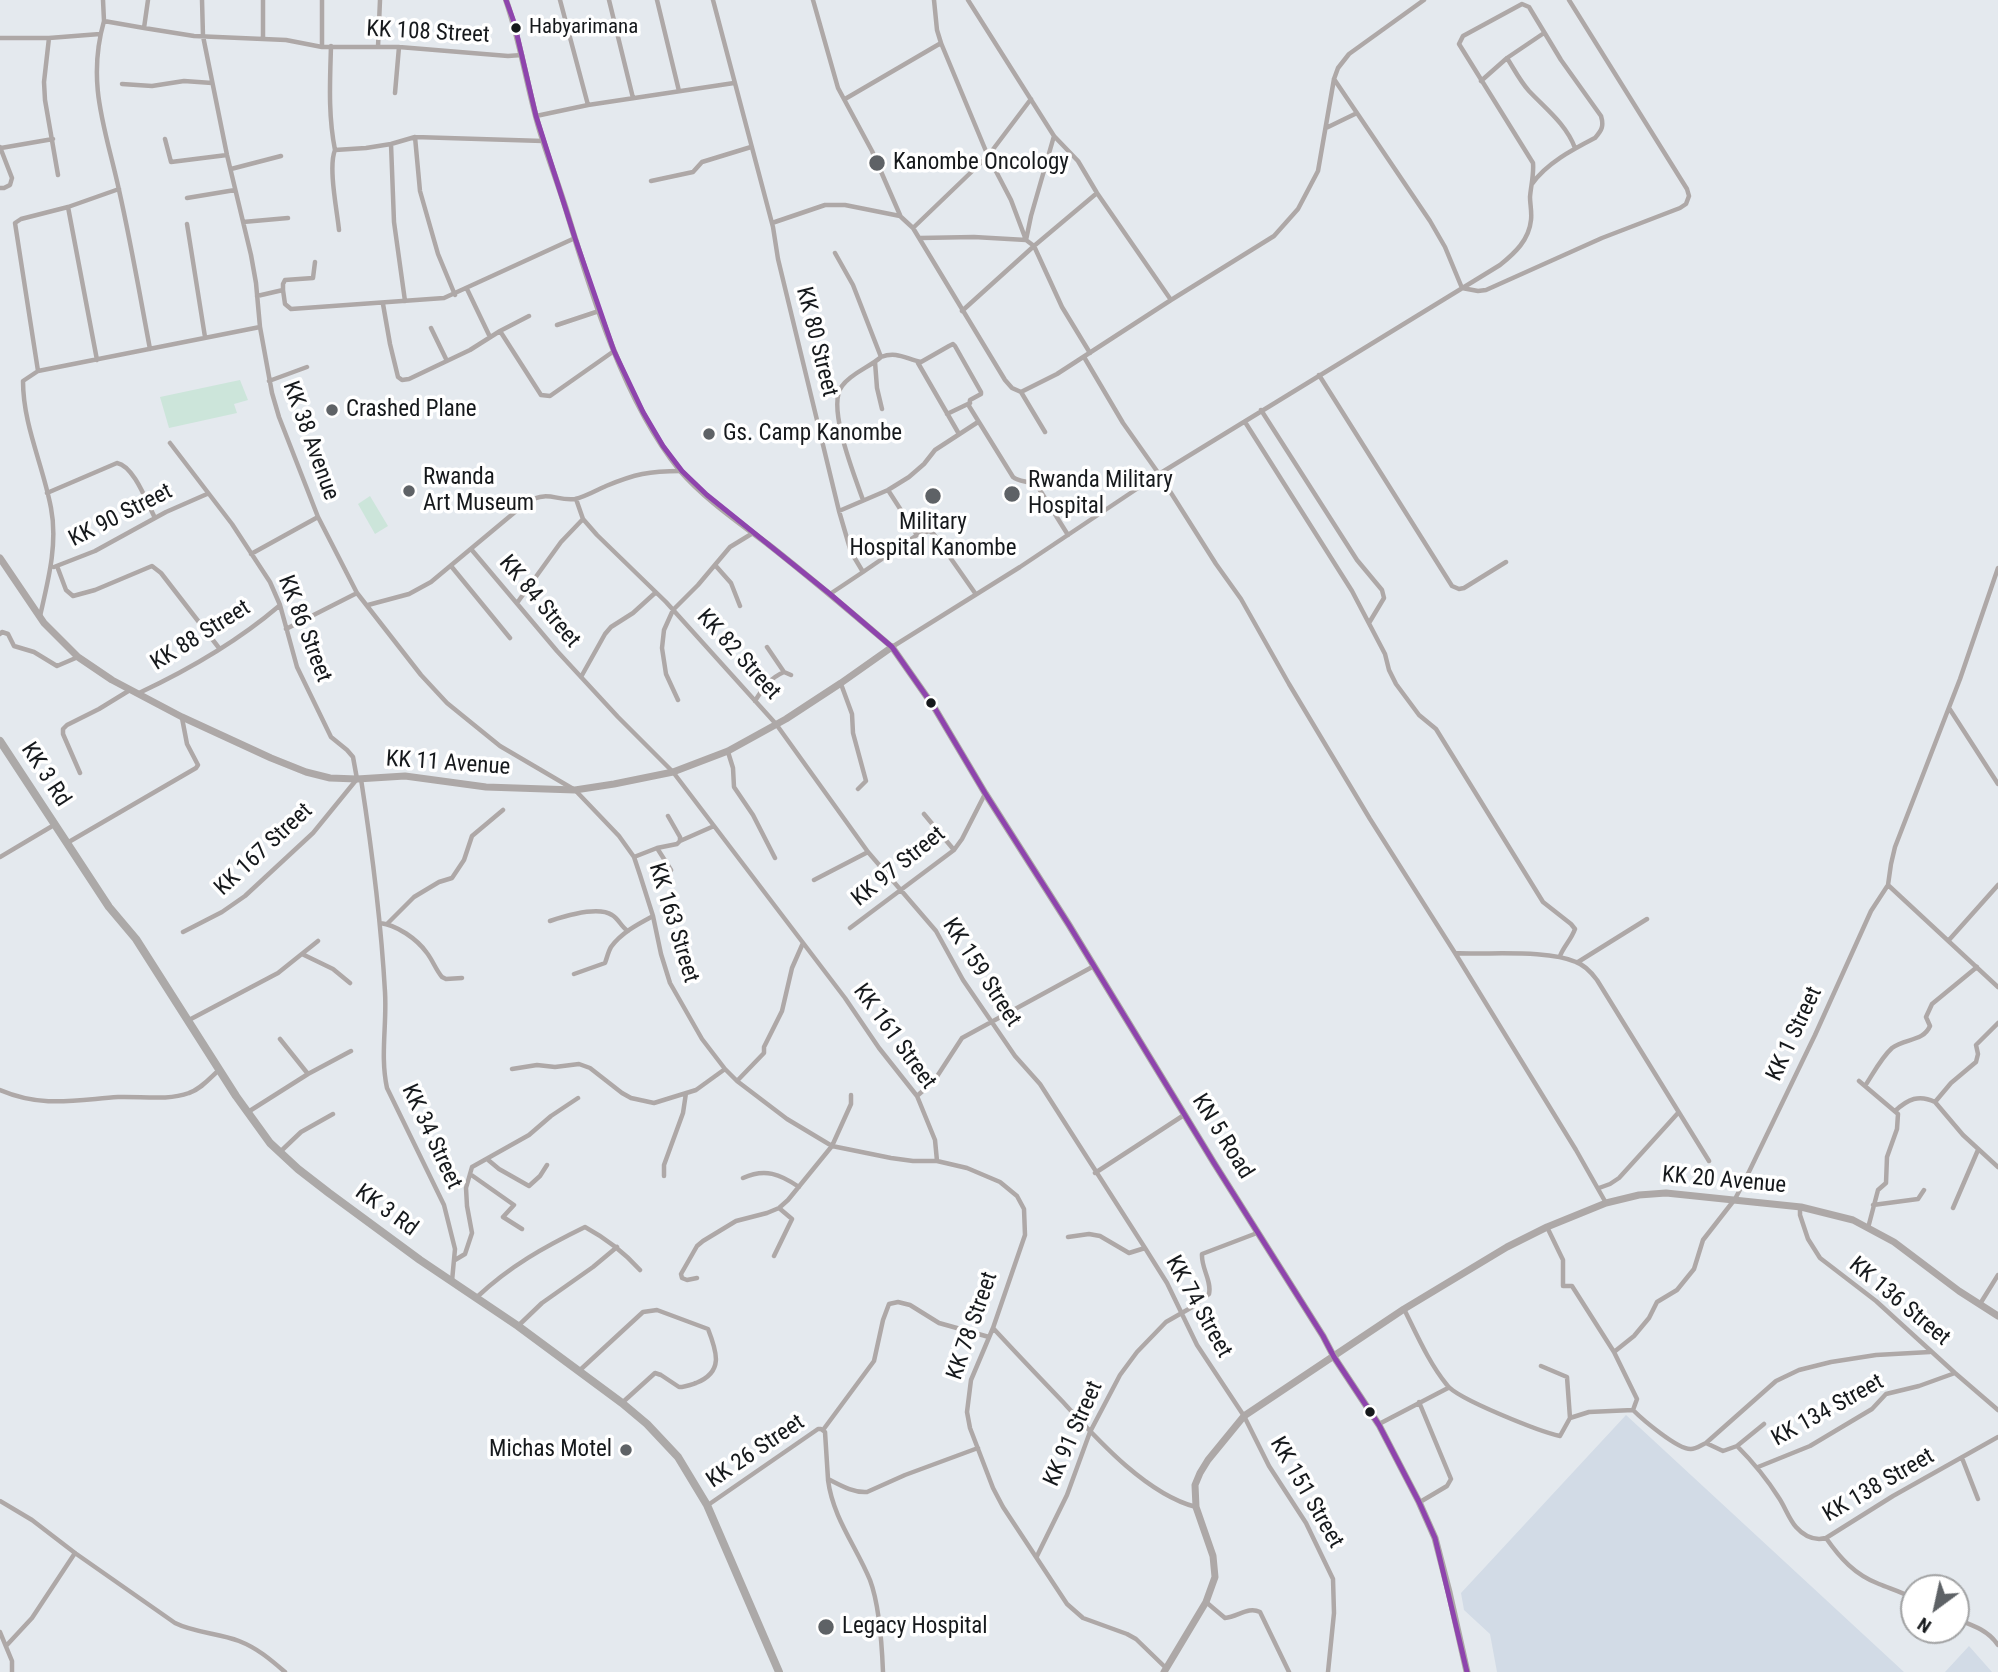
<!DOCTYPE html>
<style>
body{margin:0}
#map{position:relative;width:1998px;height:1672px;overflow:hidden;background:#e4e9ee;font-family:"Roboto Condensed",sans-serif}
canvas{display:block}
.north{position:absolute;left:1900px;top:1574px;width:70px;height:70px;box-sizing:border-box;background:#fff;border:2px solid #a2a3a4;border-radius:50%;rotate:213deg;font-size:19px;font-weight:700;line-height:28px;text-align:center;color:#16191c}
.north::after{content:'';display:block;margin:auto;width:24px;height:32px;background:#5e6266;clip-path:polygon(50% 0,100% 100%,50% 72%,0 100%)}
</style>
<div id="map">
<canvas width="1998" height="1672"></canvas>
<div class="north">N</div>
</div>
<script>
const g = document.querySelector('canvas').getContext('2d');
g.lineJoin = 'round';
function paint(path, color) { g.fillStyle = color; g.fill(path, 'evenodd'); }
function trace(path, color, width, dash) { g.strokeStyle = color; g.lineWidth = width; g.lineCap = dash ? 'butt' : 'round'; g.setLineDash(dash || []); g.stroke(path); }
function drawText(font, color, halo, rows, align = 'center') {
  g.font = font + ' "Roboto Condensed",sans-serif'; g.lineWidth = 7; g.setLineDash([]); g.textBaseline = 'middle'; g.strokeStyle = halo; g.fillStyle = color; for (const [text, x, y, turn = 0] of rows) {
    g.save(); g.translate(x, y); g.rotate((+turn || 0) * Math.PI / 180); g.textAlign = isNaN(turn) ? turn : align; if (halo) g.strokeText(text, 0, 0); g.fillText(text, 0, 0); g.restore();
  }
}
const built = new Path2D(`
 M 1626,1415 L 1904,1672 L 1497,1672 L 1490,1634 L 1464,1610 L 1461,1593 Z
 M 1969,1646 L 1992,1672 L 1945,1672 Z`);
const green = new Path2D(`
 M 240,380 L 248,400 L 234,404 L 237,413 L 169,428 L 160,397 Z
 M 370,496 L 388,526 L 375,534 L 358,504 Z`);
const minor = new Path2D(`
 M 103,0 L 104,21 L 144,28
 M 148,0 L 144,28 L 194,36 L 286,40 L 322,47 L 399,47 L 508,56 L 522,55
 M 202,0 L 203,36 L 227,155 L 251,255 L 256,283 L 260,327 L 272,393 L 279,417 L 318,517 L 357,593 L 421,675 L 447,703 L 500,746 L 575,790 L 619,836 L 634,857 L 640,875 L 653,916 L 661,954 L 670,983 L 702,1039 L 725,1069 L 737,1081 L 787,1119 L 832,1146 L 891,1158 L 913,1161 L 937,1161 L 967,1168 L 1000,1182 L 1017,1196 L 1024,1209 L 1025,1235 L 993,1328 L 971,1380 L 967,1412 L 970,1428 L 993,1488 L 1003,1507 L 1067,1604 L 1083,1618 L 1127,1634 L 1136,1639 L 1166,1668
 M 263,0 L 263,39
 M 560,0 L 588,105
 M 609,0 L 633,98
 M 657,0 L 679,91
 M 713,0 L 773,227 L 778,259 L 839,511 L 851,552 L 863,572 L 830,594
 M 813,0 L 838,88 L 872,151 L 900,215
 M 934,0 L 937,30 L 941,43 L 988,156 L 1011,200 L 1026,240 L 1034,246 L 1062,307 L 1090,353
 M 968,0 L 1054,136 L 1078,161 L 1097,193 L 1171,300 L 1057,374 L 1021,392
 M 104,21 C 86,84 106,130 119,190 C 131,243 140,296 150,349
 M 0,38 L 49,38 L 100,34
 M 49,38 L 44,82 L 45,100 L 58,175
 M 331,46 C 330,81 328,115 335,150 L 366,148 L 391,144 L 415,137 L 543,141
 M 322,47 L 322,0
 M 378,47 L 380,0
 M 1507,58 C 1514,69 1520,81 1529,91 C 1546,109 1566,124 1575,148
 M 1334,79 L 1430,221 L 1445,247 L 1462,288 L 1478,291 L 1486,290 L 1602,238 L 1680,208 L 1686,204 L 1689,196 L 1687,189 L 1569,0
 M 1481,81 L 1507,58 L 1544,33
 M 122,84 L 152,86 L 184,81 L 212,83
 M 395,93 L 399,47
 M 845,99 L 941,43
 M 536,116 L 588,105 L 734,83
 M 1326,128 L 1357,113
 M 415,137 L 420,191 L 438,254 L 455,295
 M 165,139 L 171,162 L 227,155
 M 391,144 L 394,222 L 405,301
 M 1,148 L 53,139
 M 335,150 C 328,167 337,210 339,230
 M 231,169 L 281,156
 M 651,181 L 693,172 L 702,162 L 751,147
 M 0,188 L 4,188 L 10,185 L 12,178 L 0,147
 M 187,198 L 235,190
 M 68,207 L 97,360
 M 243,222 L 288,218
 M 772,223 L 825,205 L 845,205 L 900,216 L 913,228 L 1005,380 L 1012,388 L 1021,392 L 1045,432
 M 187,224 L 205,337
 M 913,228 L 988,156 L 1031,99
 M 920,238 L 974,237 L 1026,240 L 1031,216 L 1054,136
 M 835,253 L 853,285 L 881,357 C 897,351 906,359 921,362 L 949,346 L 953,344 L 955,346 L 981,392 L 981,394 L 970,400 L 969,406 L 1013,477 C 1020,483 1031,480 1038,487 L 1068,535
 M 467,289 L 490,337
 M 283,290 L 283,284 L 285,280 L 313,278 L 315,262
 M 257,296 L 283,290 L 285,304 L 291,309 L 444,298 L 575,238
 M 1171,300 L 1274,236 L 1298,209 L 1318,171 L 1334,79 L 1338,68 L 1349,54 L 1424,0
 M 383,304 L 390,344 L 398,377 L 402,380 L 409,379 L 470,350 L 500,331 L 529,316
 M 962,311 L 1034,246 L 1097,193
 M 557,325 L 599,311
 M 431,328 L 447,361
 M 500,331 L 541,395 L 550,396 L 614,351
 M 1084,357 L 1123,423 L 1159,474 L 1216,564 L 1241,599 L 1289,684 L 1370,819 L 1455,953 C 1488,955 1548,949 1576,962 C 1585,965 1591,972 1597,980 L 1709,1161
 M 875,362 L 877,388 L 882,409
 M 918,363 L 959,434
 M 38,371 L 15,223 L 21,219 L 68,207 L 119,189
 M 1319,375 L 1452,586 L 1459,589 L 1464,588 L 1506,562
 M 269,381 L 307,367
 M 1261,410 L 1357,560 L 1382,590 L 1384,598 L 1369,623
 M 947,414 L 970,403
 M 1245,422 L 1352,591 L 1385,654 L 1389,670 L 1396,684 L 1419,715 L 1436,729 L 1543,902 L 1571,924 L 1575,929 C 1571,940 1564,946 1560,956
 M 170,443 L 232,524 L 270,582 L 280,605 L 297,667 L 331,737 L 347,750 L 353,757 L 357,779 L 313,833 L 245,896 L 222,912 L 183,932
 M 47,493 L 117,463 C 134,466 147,503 155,518
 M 576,499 L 583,519 L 597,535 L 666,602 L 776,724 L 868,852 L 936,931 L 963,980 L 1015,1056 L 1040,1084 L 1145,1248
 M 863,500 C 855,477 826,406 842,386 C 851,373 870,367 881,357
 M 839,511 L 888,490 L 909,477 L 924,464 L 935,450 L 978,422
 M 917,535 L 929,531 L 933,533 L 975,593
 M 471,549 L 557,651 L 618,717 L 673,772 L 845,998 L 879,1048 L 917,1096 L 935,1140 L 937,1161
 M 251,554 L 318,517
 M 715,565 L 731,583 L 740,606
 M 57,566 L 66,590 L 73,596 L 95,590 L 152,566 L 161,573 L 219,648
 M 451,566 L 510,638
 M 54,567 L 95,551 L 166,512 L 207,494
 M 863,572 L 917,535 L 888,490
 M 517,603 L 561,542 L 583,519
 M 368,605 L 409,594 L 431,582 L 527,502 C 549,490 555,501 575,499 C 585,497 597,490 606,486 C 635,474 649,471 681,471
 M 40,616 C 48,581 58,544 51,508 C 43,465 23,425 23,381 L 38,371 L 260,327
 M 286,629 L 357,593
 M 0,634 L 2,632 L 8,634 L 14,646 L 34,652 L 57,666 L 78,657
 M 767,647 L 784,672
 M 892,647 L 1020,567 L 1159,474 L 1500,265 C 1515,253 1529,240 1531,220 C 1532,212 1530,204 1530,197 C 1531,185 1534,175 1533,163 L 1459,44 L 1463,36 L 1522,4 L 1529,7 L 1561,60 L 1601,116 C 1604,126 1602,130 1595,138 C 1572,150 1547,163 1532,184
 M 581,677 L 605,634 L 611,627 L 633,613 L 655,593
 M 841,684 L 852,714 L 853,733 L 866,781 L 858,789
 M 139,693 C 188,670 238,641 279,606
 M 678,700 L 666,674 L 662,648 L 664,630 L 673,610 L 698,585 L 730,547 L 753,533
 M 755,701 C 763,688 770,678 784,672 L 791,675
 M 1949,708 L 1998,784
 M 728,752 L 733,768 L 734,787 L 753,815 L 775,858
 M 80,773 L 63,734 L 63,729 L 67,725 L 99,709 L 130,690
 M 361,779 C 372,850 381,921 385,992 C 387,1025 380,1056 387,1088 L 444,1205 L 455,1249 L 452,1281
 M 924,814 L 954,850
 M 680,841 L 714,826
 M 67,843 L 196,768 L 198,765 L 187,744 L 182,718
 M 657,848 L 671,870
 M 0,857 L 54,825
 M 634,857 L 657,848 L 677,844 L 680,841 L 680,837 L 668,816
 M 814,880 L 868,852
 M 1888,885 L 1998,987
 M 550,921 C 565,916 598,906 612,915 C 619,919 621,927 628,931
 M 380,923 C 397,925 417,939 427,953 C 433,961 436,970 442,977 L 446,979 L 462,978
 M 387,924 L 414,897 L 439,882 L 452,878 L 464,860 L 472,836 L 503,810
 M 850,928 L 954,850 L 962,839 L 985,794
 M 1949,940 L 1998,885
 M 1455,953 L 1576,1150 L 1606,1203
 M 302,954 L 333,969 L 350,983
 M 1578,962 L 1647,919
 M 574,974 L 605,963 C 607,958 608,952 611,947 C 621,933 638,924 653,916
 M 189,1020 L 278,973 L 318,941
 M 1998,1023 L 1976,1045 L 1978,1054 L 1976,1062 L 1951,1083 L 1935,1102 L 1963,1135 L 1998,1167
 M 512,1069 L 537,1065 L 555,1067 L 579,1064 L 590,1068 L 622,1093 L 631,1098 L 654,1103 L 696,1090 L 725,1069
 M 308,1074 L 351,1051
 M 737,1081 L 764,1053 L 764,1047 L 782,1011 L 792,968 L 803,943
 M 1859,1081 L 1898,1114 L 1897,1129 L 1887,1157 L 1886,1183 L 1878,1190 L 1868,1228
 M 1865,1086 C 1873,1074 1881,1058 1892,1048 C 1905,1038 1923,1042 1930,1026 L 1926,1017 L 1932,1004 L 1977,967
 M 0,1090 C 42,1108 75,1100 118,1097 C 141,1096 167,1101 189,1093 C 201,1089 210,1078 219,1070
 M 917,1096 L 934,1081 L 962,1038 L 1094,966
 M 1895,1111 C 1908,1099 1919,1094 1935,1102
 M 248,1112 L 308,1074 L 280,1039
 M 280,1152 L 301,1132 L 333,1114
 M 487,1159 L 499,1169 L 529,1186 L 540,1176 L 547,1165
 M 1095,1173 L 1184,1115
 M 470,1174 L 514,1205 L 503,1217 L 522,1229
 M 664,1176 L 664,1165 L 683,1113 L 686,1093
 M 743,1178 C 765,1168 780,1174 799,1187
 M 1599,1188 L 1610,1184 L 1619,1178 L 1678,1113
 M 1873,1205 L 1918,1199 L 1924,1190
 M 1800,1208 L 1800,1215 L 1808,1239 L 1820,1258 L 1876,1301 L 1955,1373 L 1998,1410
 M 1953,1208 L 1978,1150
 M 1547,1227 L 1563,1260 L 1563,1286 L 1572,1286 L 1614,1352 L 1637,1399 L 1633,1410
 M 1068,1237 L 1089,1234 L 1100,1236 L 1129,1253 L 1145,1248 L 1167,1283 L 1197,1345 L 1244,1416 L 1269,1466 L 1306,1523 L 1333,1579 L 1334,1613 L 1328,1672
 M 774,1256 L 792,1219 L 779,1208
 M 455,1260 L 465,1254 L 472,1233 L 467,1206 L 466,1188 L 472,1167 L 529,1135 L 551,1116 L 578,1098
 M 697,1278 L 687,1280 L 682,1278 L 681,1274 L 697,1246 L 703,1241 L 736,1221 L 767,1213 L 779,1208 L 788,1200 L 832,1146 L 851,1104 L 851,1095
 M 477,1297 C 510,1266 544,1247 585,1227 C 607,1239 623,1251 640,1270
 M 1980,1304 L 1998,1275
 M 1404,1309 C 1417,1335 1429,1363 1447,1385 C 1457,1399 1541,1432 1560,1436 L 1570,1418
 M 519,1325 L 542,1303 L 593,1267 L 617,1247
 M 993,1328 C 1016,1353 1039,1377 1063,1402 C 1097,1439 1146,1494 1196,1507
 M 1614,1352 L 1634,1336 L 1649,1318 L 1657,1302 L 1677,1290 L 1694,1269 L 1703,1240 L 1735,1199 L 1745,1180 L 1815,1035 L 1871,911 L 1888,885 L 1891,864 L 1895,847 L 1960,679 L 1998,568
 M 1541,1366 L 1567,1377 L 1570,1418 L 1589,1412 L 1633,1410 C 1642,1419 1678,1450 1691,1449 C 1696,1449 1701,1445 1706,1443 L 1723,1451 L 1737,1446 C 1753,1462 1767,1479 1779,1498 C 1785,1507 1789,1519 1796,1527 C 1804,1536 1814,1541 1826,1538 L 1893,1496 L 1998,1437
 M 579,1371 L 643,1312 L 657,1310 L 708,1329 C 717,1352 724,1372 696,1383 C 690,1385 685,1387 679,1387 L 661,1375 L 655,1373 L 623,1402
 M 1419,1402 L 1451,1479 L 1447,1486 L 1420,1502
 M 1379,1424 L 1448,1388
 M 823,1430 L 874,1361 L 883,1320 L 889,1304 L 898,1302 L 910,1305 L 939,1323 L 989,1337
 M 1706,1443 L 1776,1381 L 1799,1370 L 1831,1362 L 1876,1355 L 1930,1352
 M 1737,1446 L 1764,1424
 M 1962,1458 L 1978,1499
 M 1758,1467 L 1810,1446 L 1872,1409 L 1886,1394 L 1919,1386 L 1955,1373
 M 828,1480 C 833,1518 856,1546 870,1580 C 879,1604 882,1646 883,1672
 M 0,1501 L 32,1520 L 75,1553 L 175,1623 C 195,1633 219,1633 239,1641 C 257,1648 270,1659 285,1672
 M 708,1505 L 818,1429 L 821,1429 L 825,1432 L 828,1479 C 840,1485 853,1493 867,1492 L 905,1475 L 978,1448
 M 1826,1538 C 1840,1558 1855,1575 1879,1584 C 1891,1589 1903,1592 1914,1599
 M 1037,1556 L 1067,1495 L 1090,1432 L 1120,1375 L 1137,1352 L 1166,1322 L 1194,1306 L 1209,1294 C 1212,1281 1201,1268 1202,1254 L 1257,1233
 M 1206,1602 L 1225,1618 C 1238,1617 1248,1606 1260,1612 L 1289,1672
 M 1956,1619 C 1972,1625 1988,1630 1998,1645
 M 0,1632 L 12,1661 L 12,1672
 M 6,1646 L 32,1618 L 75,1553`);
const tertiary = new Path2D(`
 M 506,0 C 519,37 525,75 535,113 C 543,145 556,177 566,209 C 591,292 625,403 680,470 C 705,499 739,522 769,545 C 811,578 851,612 892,647`);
const secondary = new Path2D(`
 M 0,558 L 44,623 L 78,657 L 112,680 L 182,717 L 271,758 L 306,772 L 330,778 L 357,779 L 405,776 L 486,787 L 575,790 L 614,784 L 673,772 L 728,751 L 786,719 L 841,683 L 892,647 L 934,707 L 985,793 L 1069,925 L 1214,1163 L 1323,1336 L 1334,1357 L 1379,1425 L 1419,1502 L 1435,1538 L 1449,1592 L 1467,1672
 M 1164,1672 L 1206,1602 L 1215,1577 L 1213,1556 L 1196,1507 L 1195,1485 L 1200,1473 L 1208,1460 L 1244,1416 L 1404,1309 L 1507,1247 L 1547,1227 L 1606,1203 L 1639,1195 L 1666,1193 L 1801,1207 L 1853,1220 L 1894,1242 L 1959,1291 L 1998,1316`);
const trunk = new Path2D(`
 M 0,741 L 109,907 L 136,939 L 236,1096 L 270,1143 L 298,1169 L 329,1193 L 420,1260 L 518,1326 L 622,1403 L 647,1424 L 678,1457 L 707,1505 L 779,1672`);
const bus1 = new Path2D(`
 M 506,0 L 514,22 L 536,116 L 575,238 L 614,351 L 643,412 L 663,446 L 682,471 L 707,495 L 830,594 L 892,647 L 934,707 L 985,793 L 1069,925 L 1214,1163 L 1323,1336 L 1334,1357 L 1379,1425 L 1419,1502 L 1435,1538 L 1467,1672`);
const markers = [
 [516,28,6,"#16191c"],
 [877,163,9,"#5e6266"],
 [332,410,7,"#5e6266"],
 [709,434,7,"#5e6266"],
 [409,491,7,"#5e6266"],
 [1012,494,9,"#5e6266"],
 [933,496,9,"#5e6266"],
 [931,703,6,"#16191c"],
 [1370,1412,6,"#16191c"],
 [626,1450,7,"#5e6266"],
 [826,1627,9,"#5e6266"]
];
const busNames = [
 ["Habyarimana",529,28]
];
const streetNames = [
 ["KK 108 Street",428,33,3],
 ["KK 80 Street",816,342,76],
 ["KK 38 Avenue",310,441,70],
 ["KK 90 Street",121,516,-27],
 ["KK 84 Street",539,602,50],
 ["KK 86 Street",304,629,69],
 ["KK 88 Street",201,636,-32],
 ["KK 82 Street",738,655,48],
 ["KK 11 Avenue",448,764,4],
 ["KK 3 Rd",45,775,57],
 ["KK 167 Street",264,850,-43],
 ["KK 97 Street",899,867,-39],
 ["KK 163 Street",673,923,73],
 ["KK 159 Street",981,973,57],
 ["KK 1 Street",1795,1034,-65],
 ["KK 161 Street",894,1037,54],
 ["KK 34 Street",431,1137,65],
 ["KN 5 Road",1222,1137,58],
 ["KK 20 Avenue",1724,1181,5],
 ["KK 3 Rd",386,1211,36],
 ["KK 136 Street",1899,1302,40],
 ["KK 74 Street",1198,1307,61],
 ["KK 78 Street",973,1326,-71],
 ["KK 134 Street",1828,1411,-29],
 ["KK 91 Street",1074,1434,-66],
 ["KK 26 Street",756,1452,-34],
 ["KK 138 Street",1879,1486,-30],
 ["KK 151 Street",1306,1493,60]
];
const poiNames = [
 ["Kanombe Oncology",893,163],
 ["Crashed Plane",346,410],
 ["Gs. Camp Kanombe",723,434],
 ["Rwanda",423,478],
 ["Art Museum",423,504],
 ["Rwanda Military",1028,481],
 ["Hospital",1028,507],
 ["Military",933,523,"center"],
 ["Hospital Kanombe",933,549,"center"],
 ["Michas Motel",612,1450,"right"],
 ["Legacy Hospital",842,1627]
];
paint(built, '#d2dbe6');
paint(green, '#cce5da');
trace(minor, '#aea8a7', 4.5);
trace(tertiary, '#aea8a7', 6);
trace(secondary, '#ada8a7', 7);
trace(trunk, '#aca9a8', 8);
trace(bus1, '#8e44ad', 5);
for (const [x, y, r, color] of markers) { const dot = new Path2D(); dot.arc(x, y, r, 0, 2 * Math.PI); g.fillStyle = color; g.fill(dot); trace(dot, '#fff', 2.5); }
drawText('21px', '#16191c', '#fff', busNames, 'left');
drawText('23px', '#16191c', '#fff', streetNames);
drawText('23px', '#16191c', '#fff', poiNames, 'left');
</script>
